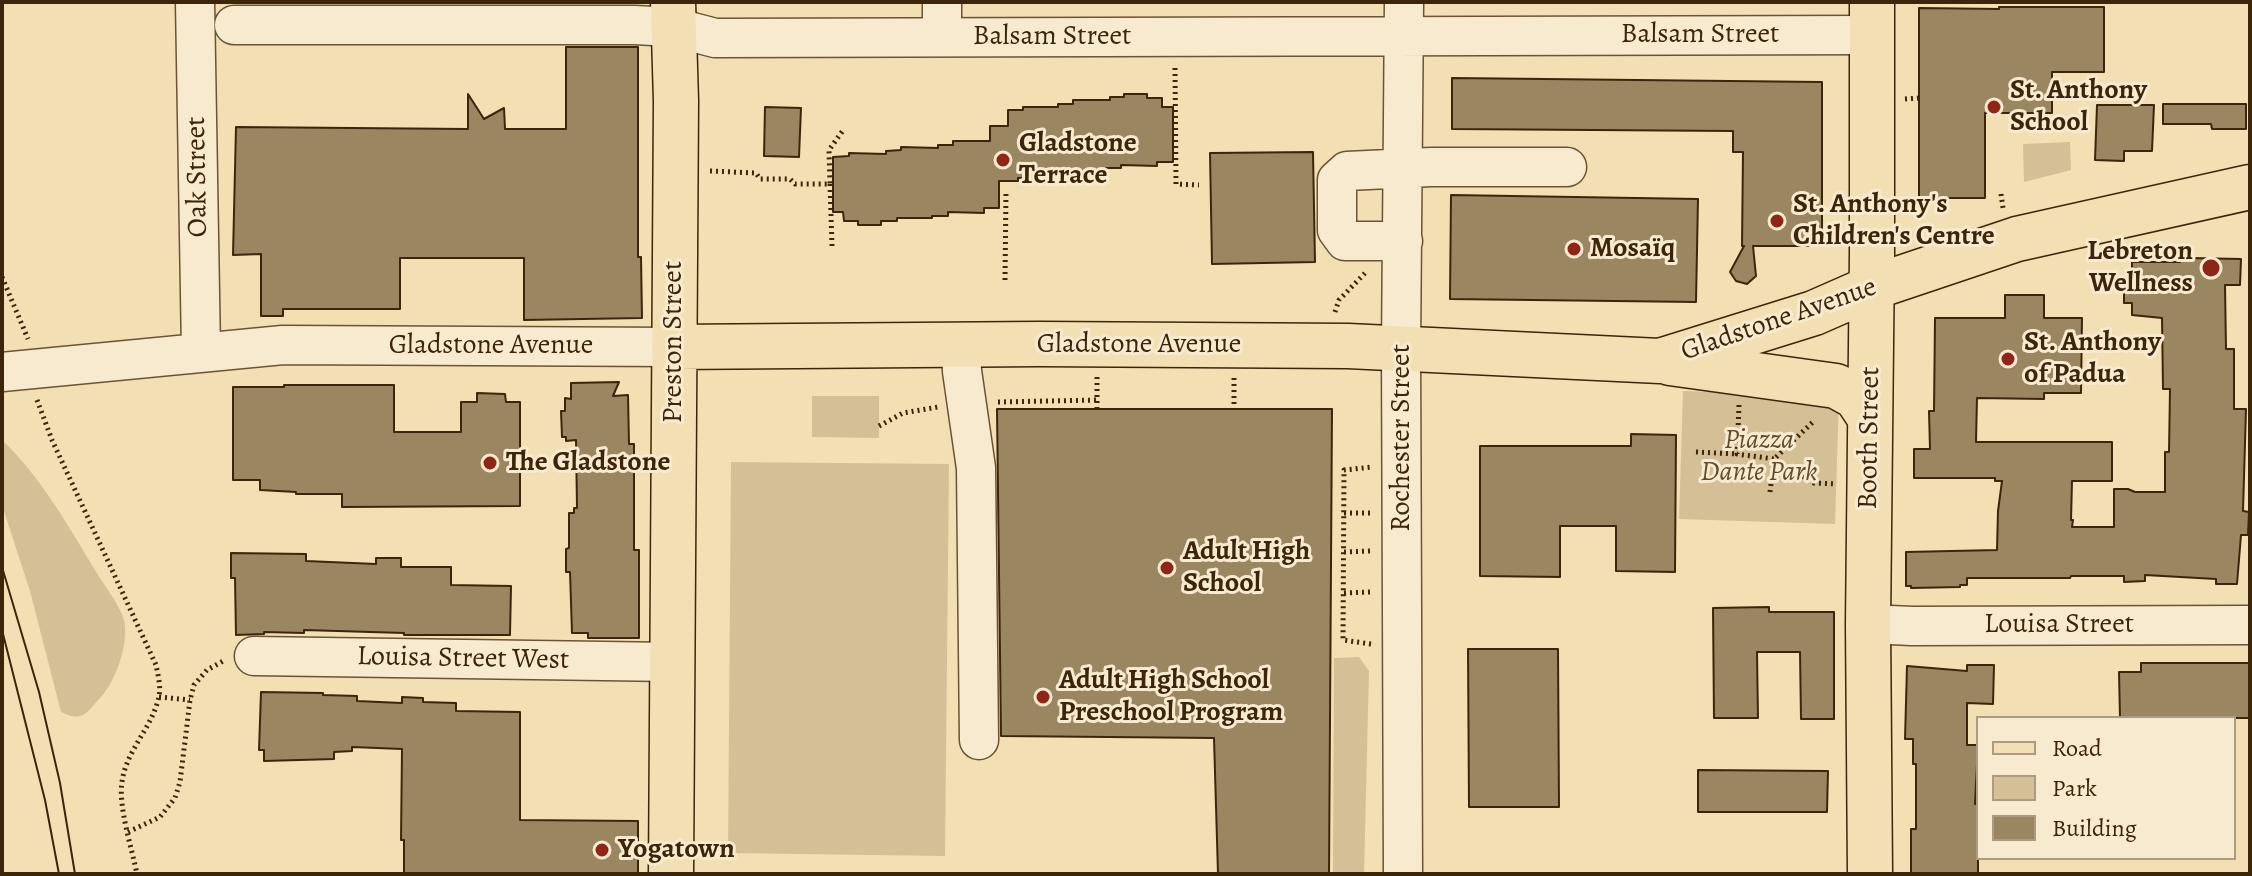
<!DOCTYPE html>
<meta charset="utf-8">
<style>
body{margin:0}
#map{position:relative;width:2252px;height:876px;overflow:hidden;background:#f3dfb4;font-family:Alegreya,serif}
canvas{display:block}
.frame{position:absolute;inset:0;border:4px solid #3c250a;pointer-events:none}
.legend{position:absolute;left:1976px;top:716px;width:260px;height:144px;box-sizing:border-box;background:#f7eace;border:2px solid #ac9b80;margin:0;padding:10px 14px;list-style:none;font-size:24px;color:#3c250a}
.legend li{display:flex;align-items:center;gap:16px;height:40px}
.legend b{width:40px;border:2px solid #ac9b80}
</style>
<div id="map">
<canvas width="2252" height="876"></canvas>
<div class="frame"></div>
<ul class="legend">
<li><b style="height:10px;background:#f3dfb4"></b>Road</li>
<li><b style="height:22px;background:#d4bf97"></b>Park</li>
<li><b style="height:22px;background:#9b8662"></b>Building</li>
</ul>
</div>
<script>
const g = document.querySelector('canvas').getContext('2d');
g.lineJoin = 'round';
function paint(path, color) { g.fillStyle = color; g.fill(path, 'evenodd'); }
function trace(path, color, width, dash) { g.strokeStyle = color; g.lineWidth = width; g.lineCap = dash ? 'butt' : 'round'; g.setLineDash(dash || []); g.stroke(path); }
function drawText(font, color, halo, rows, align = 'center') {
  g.font = font + ' Alegreya,serif'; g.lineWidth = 6; g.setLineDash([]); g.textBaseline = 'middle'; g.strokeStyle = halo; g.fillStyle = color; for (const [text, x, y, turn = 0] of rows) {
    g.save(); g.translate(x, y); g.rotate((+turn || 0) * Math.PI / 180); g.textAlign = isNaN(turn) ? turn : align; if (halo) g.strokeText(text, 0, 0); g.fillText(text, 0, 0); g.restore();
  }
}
const green = new Path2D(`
 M 2070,142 L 2071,170 L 2024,182 L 2023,144 Z
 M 1683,391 L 1839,396 L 1835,524 L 1679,519 Z
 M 812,396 L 879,396 L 879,438 L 812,437 Z
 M 2,440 C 41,477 67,524 95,570 C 104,585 117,601 123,617 C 131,639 116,681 101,697 C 86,713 83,723 61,712 L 30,591 L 2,505 Z
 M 731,462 L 949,464 L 945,856 L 728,853 Z
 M 1359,657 L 1369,671 L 1364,874 L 1333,874 L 1334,658 Z`);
const building = new Path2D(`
 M 1999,7 L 2104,7 L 2104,72 L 2052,72 L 2052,113 L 1985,113 L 1985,198 L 1919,198 L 1919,8 L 1999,9 Z
 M 566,47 L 638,47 L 638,257 L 641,257 L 642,318 L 524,320 L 524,258 L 400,258 L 400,309 L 283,309 L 283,316 L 261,316 L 261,254 L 233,255 L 236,127 L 468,129 L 468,94 L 484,119 L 504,108 L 505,129 L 566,129 Z
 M 1452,78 L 1822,82 L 1822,246 L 1753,246 L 1756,276 L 1747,284 L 1736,281 L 1730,272 L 1744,246 L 1742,246 L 1743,152 L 1733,152 L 1733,131 L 1452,129 Z
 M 1124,94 L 1147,94 L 1147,98 L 1162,98 L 1162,107 L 1173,107 L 1173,162 L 1157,162 L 1157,166 L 1121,165 L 1121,168 L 1106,168 L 1106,171 L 1070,171 L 1070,174 L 1054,174 L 1054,177 L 1018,178 L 1018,181 L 999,181 L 999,208 L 984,208 L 984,213 L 948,212 L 948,216 L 932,216 L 932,218 L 897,218 L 897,221 L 881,221 L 881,225 L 858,225 L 858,221 L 844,221 L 843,212 L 833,212 L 833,157 L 849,156 L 849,153 L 886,154 L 886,151 L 901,150 L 901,147 L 938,148 L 938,145 L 953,145 L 953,141 L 990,141 L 990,126 L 1008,126 L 1008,110 L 1023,110 L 1023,107 L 1058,107 L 1058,104 L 1073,104 L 1073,100 L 1110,100 L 1110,97 L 1124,97 Z
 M 2163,104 L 2246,104 L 2246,129 L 2212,129 L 2211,124 L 2163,124 Z
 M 2097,105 L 2154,105 L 2152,151 L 2124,151 L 2124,161 L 2095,160 Z
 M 765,107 L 801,108 L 799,157 L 764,156 Z
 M 1313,152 L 1315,262 L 1212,264 L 1210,153 Z
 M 1451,195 L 1698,199 L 1696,302 L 1450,299 Z
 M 2190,258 L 2241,259 L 2240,285 L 2225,285 L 2226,349 L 2234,349 L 2234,409 L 2246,409 L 2243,511 L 2249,512 L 2248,535 L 2241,535 L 2237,584 L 2216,584 L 2216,579 L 2145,575 L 2145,581 L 2124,582 L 2124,576 L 2071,576 L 2070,578 L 1967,578 L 1967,585 L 1960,585 L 1960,587 L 1911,588 L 1911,586 L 1906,586 L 1906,552 L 1997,550 L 1998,511 L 2002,481 L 1995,481 L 1995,478 L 1914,478 L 1914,449 L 1930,449 L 1929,411 L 1934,411 L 1935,318 L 2005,318 L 2005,295 L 2044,295 L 2044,318 L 2082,318 L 2081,393 L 2044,393 L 2044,399 L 1977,398 L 1976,442 L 2112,442 L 2112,481 L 2072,481 L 2071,520 L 2073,520 L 2072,527 L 2114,527 L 2114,489 L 2128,489 L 2135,492 L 2165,492 L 2165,452 L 2169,452 L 2170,389 L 2163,389 L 2162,318 L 2132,315 L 2132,303 L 2124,303 L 2124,278 L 2132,278 L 2132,262 L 2180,262 L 2180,260 L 2190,260 Z
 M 619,382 L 613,396 L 628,395 L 629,444 L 634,444 L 634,550 L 639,550 L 639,638 L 588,638 L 588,633 L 572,633 L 570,572 L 566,572 L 566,549 L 569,548 L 569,513 L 574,513 L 574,508 L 577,508 L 576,440 L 566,441 L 566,437 L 562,437 L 561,411 L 565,411 L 565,398 L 571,399 L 571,383 Z
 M 284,385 L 394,385 L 394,432 L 461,432 L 461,402 L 477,402 L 477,393 L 505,394 L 506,402 L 520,402 L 520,506 L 342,507 L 342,494 L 296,494 L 296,492 L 260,490 L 260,480 L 233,480 L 233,387 L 284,387 Z
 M 997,409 L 1332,409 L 1329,874 L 1218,874 L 1214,738 L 1001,736 Z
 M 1631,434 L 1676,435 L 1675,572 L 1616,571 L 1616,526 L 1560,526 L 1560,577 L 1480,576 L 1480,446 L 1631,446 Z
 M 231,553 L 306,554 L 306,561 L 376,564 L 376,558 L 401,558 L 401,567 L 451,567 L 451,585 L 511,586 L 510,635 L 404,635 L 404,633 L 304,630 L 304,633 L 264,632 L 264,634 L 236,635 L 235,578 L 231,578 Z
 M 1769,607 L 1769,612 L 1834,612 L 1834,719 L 1801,719 L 1800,652 L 1757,652 L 1758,718 L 1714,718 L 1713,608 Z
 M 1468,649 L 1558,649 L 1559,807 L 1469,807 Z
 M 2141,663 L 2250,663 L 2250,718 L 2120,718 L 2119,672 L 2141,672 Z
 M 1967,665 L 1994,665 L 1993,704 L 1967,703 L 1967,745 L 1978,745 L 1975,804 L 1978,804 L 1978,874 L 1911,874 L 1911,829 L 1916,829 L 1916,764 L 1913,764 L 1913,739 L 1905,739 L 1907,666 L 1967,671 Z
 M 261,692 L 323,693 L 323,695 L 357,696 L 357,701 L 402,703 L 402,697 L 423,698 L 423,702 L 456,703 L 456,711 L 520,712 L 520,820 L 638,821 L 638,874 L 404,874 L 404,840 L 401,840 L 402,749 L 352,747 L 352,751 L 334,752 L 334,759 L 264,761 L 264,750 L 259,750 Z
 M 1698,770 L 1828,771 L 1827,812 L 1698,812 Z`);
const path = new Path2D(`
 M 1175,68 L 1176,184 L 1199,185
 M 1905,99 L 1919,98
 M 710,171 L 756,173 L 760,179 L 790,179 L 795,184 L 830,184 L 829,150 L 844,129
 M 830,184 L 832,246
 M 2001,194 L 2003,208
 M 2,277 L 28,339
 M 1005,280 L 1006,191
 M 1335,312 L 1339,300 L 1366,272
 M 1097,377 L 1097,409
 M 1234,378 L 1234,409
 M 37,400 L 52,440 L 156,665 C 158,675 161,686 159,696 C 153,727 126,750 122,782 C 118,806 132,849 137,874
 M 998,402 L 1097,400
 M 1739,405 L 1737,454 L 1774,459 L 1814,483 L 1836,484
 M 879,426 L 903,413 L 938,407
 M 1696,452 L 1737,454
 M 1770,492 L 1774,459 L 1815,420
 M 1344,513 L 1371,513
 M 1344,552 L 1371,551
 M 1344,593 L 1371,592
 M 1371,644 L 1343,640 L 1344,470 L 1372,467
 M 159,697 L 190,700
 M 128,832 L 160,817 L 175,798 L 180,782 L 190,700 L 194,685 L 207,670 L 225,660`);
const minor = new Path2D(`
 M 195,2 L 201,352
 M 234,25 L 634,25 L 673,27 L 715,38 L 1872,35
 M 942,37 L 942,2
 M 1403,241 L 1345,241 L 1337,230 L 1337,180 L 1347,171 L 1431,167 L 1567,167
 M 961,346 L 962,371 L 976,468 L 979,740
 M 2,372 L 283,345 L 674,347
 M 1868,624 L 1912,626 L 2250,625
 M 254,656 L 673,662
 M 1403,874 L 1401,349 L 1404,2`);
const major = new Path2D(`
 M 674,347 L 1039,344 L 1348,346 L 1660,361 L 1814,313 L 1871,288 L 2017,239 L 2250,187
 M 1670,363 L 1836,386 L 1856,397 L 1870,418
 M 671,874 L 676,101 L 673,2
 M 1870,874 L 1868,624 L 1872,253 L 1872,2`);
const tram = new Path2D(`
 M 2,567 L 39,692 L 60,783 L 75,874
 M 2,630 L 45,800 L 59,874`);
const markers = [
 [1994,107,8,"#8f2418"],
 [1003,160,8,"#8f2418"],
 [1777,221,8,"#8f2418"],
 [1574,249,8,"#8f2418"],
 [2211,268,10,"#8f2418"],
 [2008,359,8,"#8f2418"],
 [490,463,8,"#8f2418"],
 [1167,568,8,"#8f2418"],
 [1043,697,8,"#8f2418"],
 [602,850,8,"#8f2418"]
];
const streetNames = [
 ["Balsam Street",1700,35],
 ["Balsam Street",1052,37],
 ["Oak Street",198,177,-91],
 ["Gladstone Avenue",1779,320,-19],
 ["Preston Street",674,342,-90],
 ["Gladstone Avenue",1139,345],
 ["Gladstone Avenue",491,346],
 ["Rochester Street",1402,438,-90],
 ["Booth Street",1870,438,-89],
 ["Louisa Street",2059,625],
 ["Louisa Street West",463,659,1]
];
const poiNames = [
 ["St. Anthony",2010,91],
 ["School",2010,123],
 ["Gladstone",1019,144],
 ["Terrace",1019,176],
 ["St. Anthony's",1793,205],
 ["Children's Centre",1793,237],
 ["Mosaïq",1590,249],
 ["Lebreton",2193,252,"right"],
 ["Wellness",2193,284,"right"],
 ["St. Anthony",2024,343],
 ["of Padua",2024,375],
 ["The Gladstone",506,463],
 ["Adult High",1183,552],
 ["School",1183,584],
 ["Adult High School",1059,681],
 ["Preschool Program",1059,713],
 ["Yogatown",618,850]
];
const parkNames = [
 ["Piazza",1759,441],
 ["Dante Park",1759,473]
];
paint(green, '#d4bf97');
paint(building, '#9b8662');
trace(building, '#3c250a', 2);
trace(minor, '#6a5434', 41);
trace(major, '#3c250a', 47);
trace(path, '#3c250a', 5, [2, 4]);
trace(minor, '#f7eace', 38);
trace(major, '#f3dfb4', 44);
trace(tram, '#3c250a', 2);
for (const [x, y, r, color] of markers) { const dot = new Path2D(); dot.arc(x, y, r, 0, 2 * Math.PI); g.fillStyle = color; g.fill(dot); trace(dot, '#f7eace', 3); }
drawText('28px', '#3c250a', '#f7eace', streetNames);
drawText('bold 28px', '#3c250a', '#f7eace', poiNames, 'left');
drawText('italic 28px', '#624c2d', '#f7eace', parkNames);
</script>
